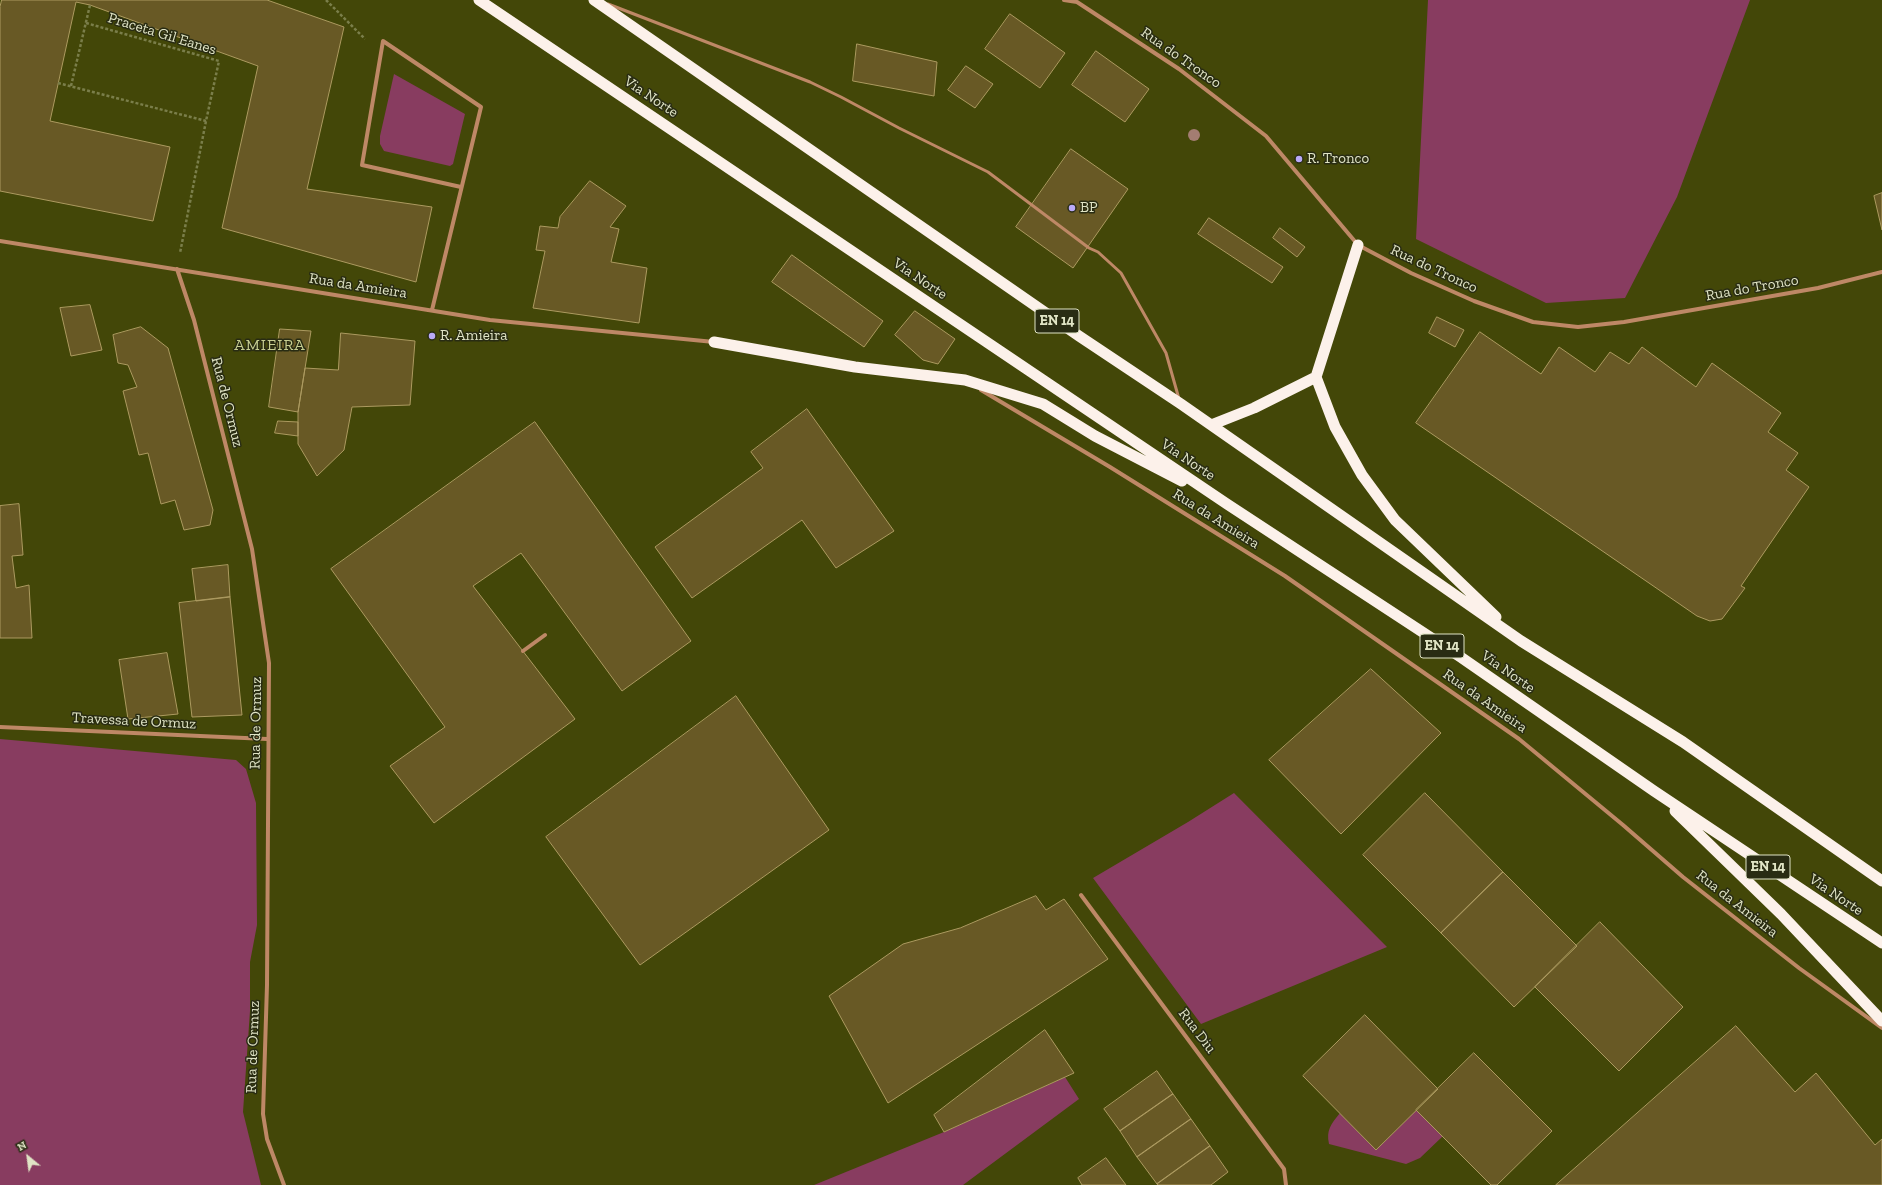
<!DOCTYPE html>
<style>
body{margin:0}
#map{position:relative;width:1882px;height:1185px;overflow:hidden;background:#434708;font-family:"Zilla Slab",serif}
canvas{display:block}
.north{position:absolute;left:8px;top:1137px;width:40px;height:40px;-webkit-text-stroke:3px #292c13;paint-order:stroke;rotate:331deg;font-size:11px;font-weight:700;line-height:16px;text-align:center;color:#e0e4c5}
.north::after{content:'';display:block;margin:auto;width:14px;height:18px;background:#e0e4c5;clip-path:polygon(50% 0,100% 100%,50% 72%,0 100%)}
</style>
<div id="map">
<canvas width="1882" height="1185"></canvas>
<div class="north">N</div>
</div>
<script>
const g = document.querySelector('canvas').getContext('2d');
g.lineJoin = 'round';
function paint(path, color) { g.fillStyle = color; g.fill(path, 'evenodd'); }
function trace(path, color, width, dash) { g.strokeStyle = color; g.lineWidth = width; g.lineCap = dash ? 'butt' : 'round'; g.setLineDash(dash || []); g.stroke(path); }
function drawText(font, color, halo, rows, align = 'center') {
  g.font = font + ' "Zilla Slab",serif'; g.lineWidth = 3; g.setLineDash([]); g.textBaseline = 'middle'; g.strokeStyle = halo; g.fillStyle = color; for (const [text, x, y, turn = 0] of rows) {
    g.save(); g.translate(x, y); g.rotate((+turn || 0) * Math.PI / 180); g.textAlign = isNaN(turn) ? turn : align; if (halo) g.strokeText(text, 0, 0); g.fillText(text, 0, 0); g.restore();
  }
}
const green = new Path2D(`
 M 1428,0 L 1750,0 L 1677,197 L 1625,298 L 1546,303 L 1416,239 Z
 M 394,74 L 465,114 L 453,164 L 450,166 L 384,151 L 380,144 L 380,136 Z
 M 0,739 L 236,760 L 246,769 L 256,803 L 257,925 L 250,962 L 250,1011 L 243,1112 L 261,1185 L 0,1185 Z
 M 1234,793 L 1387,947 L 1201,1024 L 1093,878 L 1188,822 Z
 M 1065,1077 L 1079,1099 L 963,1185 L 814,1185 L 944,1132 Z
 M 1416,1110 L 1443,1136 L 1420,1158 L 1406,1164 L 1329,1144 C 1326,1130 1331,1124 1340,1113 L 1376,1150 Z`);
const building = new Path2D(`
 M 2,0 L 267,0 L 344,27 L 307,189 L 432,207 L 416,282 L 222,228 L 258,66 L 90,5 L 76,2 L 50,121 L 170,147 L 153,221 L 0,191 L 0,7 Z
 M 1010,14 L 1065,53 L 1040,88 L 985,49 Z
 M 857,44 L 937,62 L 934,96 L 853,81 Z
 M 1096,51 L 1149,89 L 1125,122 L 1072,85 Z
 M 966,66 L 993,84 L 975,108 L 948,90 Z
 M 1071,149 L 1128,189 L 1073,268 L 1016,227 Z
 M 590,181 L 626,206 L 610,227 L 619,229 L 611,262 L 647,268 L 639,323 L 533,308 L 545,251 L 536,250 L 540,226 L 558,228 L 560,217 Z
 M 1882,193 L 1882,230 L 1874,196 Z
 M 1209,218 L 1283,267 L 1272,283 L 1198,234 Z
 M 1280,228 L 1305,247 L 1297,257 L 1273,238 Z
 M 792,255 L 883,321 L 864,347 L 772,282 Z
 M 90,305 L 102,350 L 71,356 L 60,308 Z
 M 915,311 L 955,339 L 938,364 L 923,360 L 895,335 Z
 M 1437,317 L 1464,330 L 1455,347 L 1429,333 Z
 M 141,327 L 168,348 L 213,510 L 210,525 L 184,530 L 175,500 L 161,504 L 148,453 L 139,455 L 123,391 L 137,387 L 128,365 L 118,363 L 113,335 Z
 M 280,329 L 311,331 L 298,412 L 269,407 Z
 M 1480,332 L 1541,374 L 1559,347 L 1595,372 L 1610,352 L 1629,364 L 1642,347 L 1696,387 L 1712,363 L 1781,413 L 1768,432 L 1798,453 L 1786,470 L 1809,487 L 1741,586 L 1745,588 L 1722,619 L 1710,621 L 1697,616 L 1416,423 Z
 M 341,333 L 415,341 L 410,405 L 352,407 L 344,450 L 317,476 L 298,444 L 298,412 L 305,368 L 338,370 Z
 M 807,409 L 894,531 L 836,568 L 802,520 L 692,598 L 655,547 L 763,468 L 751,452 Z
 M 278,421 L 298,422 L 298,436 L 275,433 Z
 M 535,422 L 691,641 L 622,691 L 521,553 L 473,586 L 575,719 L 434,823 L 390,766 L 445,727 L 331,569 Z
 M 19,504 L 23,555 L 12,556 L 16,588 L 29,585 L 32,638 L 0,638 L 0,506 Z
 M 228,565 L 230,597 L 196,601 L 192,569 Z
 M 230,597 L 242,715 L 192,717 L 179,603 Z
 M 167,653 L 178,714 L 128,719 L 119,660 Z
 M 1371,669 L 1441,733 L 1341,834 L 1269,760 Z
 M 736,696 L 829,830 L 640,965 L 546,837 Z
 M 1425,793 L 1503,872 L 1441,933 L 1363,855 Z
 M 1503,872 L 1577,946 L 1514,1007 L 1441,933 Z
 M 1036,896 L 1046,910 L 1064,899 L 1108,959 L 888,1103 L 829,996 L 903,944 L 960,928 Z
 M 1600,922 L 1683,1007 L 1619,1071 L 1535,987 Z
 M 1365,1015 L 1438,1089 L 1376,1150 L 1303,1076 Z
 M 1736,1026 L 1795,1092 L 1816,1073 L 1875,1145 L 1882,1139 L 1882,1185 L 1556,1185 Z
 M 1045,1030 L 1074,1073 L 944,1132 L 934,1115 Z
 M 1474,1053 L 1552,1131 L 1497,1185 L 1491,1185 L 1416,1110 Z
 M 1157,1071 L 1173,1094 L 1120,1131 L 1104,1109 Z
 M 1173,1094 L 1191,1119 L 1137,1157 L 1120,1131 Z
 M 1191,1119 L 1210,1146 L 1157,1184 L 1137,1157 Z
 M 1210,1146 L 1228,1172 L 1211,1185 L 1158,1185 L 1157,1184 Z
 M 1106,1158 L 1126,1185 L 1082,1185 L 1078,1178 Z`);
const path = new Path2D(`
 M 326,0 L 365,39
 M 86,23 L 219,61 L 206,121 L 180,253
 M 58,83 L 206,121
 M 71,86 L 90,5`);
const service = new Path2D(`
 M 608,4 L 810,82 L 841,97 L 899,128 L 988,172 L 1089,248 L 1098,252 L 1121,273 L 1166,353 L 1179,399`);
const minor = new Path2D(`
 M 1064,0 L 1077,2 L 1179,69 L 1266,136 L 1358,245 L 1411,273 L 1474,301 L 1533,322 L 1578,327 L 1624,322 L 1818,288 L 1882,272
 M 0,241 L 490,320 L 714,342
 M 177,269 L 194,320 L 252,549 L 269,663 L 267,985 L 263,1114 L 267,1139 L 284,1185
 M 432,310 L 481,107 L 383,41 L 362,165 L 461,187
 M 981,390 L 1110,467 L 1285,576 L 1519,739 L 1623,825 L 1683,877 L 1799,968 L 1882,1028
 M 523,651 L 545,635
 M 0,727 L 267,739
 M 1081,895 L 1284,1169 L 1286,1185`);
const trunk = new Path2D(`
 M 479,0 L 1227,504 L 1462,658 L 1654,791 L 1882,943
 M 594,0 L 1079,336 L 1181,404 L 1521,641 L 1683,742 L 1882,881
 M 1358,245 L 1316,377 L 1335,427 L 1362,475 L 1395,520 L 1496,617
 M 714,342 L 855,367 L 965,380 L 1043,404 L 1095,436 L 1182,481
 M 1211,425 L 1254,408 L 1316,377
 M 1675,811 L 1781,914 L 1882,1021`);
const trees = [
 [1194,135]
];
const markers = [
 [1299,159,4,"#baaaf7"],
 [1072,208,4,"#baaaf7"],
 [432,336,4,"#baaaf7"]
];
const shields = [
 [1057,321,44],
 [1442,646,44],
 [1768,867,44]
];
const shieldNames = [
 ["EN 14",1057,321],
 ["EN 14",1442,646],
 ["EN 14",1768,867]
];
const streetNames = [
 ["Praceta Gil Eanes",162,34,17],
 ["Rua do Tronco",1181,58,35],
 ["Via Norte",651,97,34],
 ["Rua do Tronco",1434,269,25],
 ["Via Norte",920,279,34],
 ["Rua da Amieira",358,286,9],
 ["Rua do Tronco",1752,288,-10],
 ["Rua de Ormuz",227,402,76],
 ["Via Norte",1188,460,34],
 ["Rua da Amieira",1216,519,32],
 ["Via Norte",1508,672,35],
 ["Rua da Amieira",1485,701,35],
 ["Travessa de Ormuz",134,721,3],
 ["Rua de Ormuz",256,723,-89],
 ["Via Norte",1836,895,34],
 ["Rua da Amieira",1737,904,38],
 ["Rua Diu",1197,1031,53],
 ["Rua de Ormuz",253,1047,-88]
];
const poiNames = [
 ["R. Tronco",1307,159],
 ["BP",1080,208],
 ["R. Amieira",440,336]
];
const neighbourhoodNames = [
 ["AMIEIRA",270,345]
];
paint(green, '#883c60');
paint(building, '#685925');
trace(building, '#ac9a60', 1);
trace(path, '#7a7e4a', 2.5, [3, 2]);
trace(service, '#be8866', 3);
trace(minor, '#be8866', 4);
trace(trunk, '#fcf1ea', 11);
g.fillStyle = '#a37d72';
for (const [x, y] of trees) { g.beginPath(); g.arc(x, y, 6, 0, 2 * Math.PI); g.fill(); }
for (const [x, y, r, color] of markers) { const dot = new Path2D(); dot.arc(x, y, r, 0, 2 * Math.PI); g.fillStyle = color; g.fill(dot); trace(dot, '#292c13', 1.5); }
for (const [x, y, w] of shields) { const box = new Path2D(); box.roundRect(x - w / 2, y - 12, w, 24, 3); g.fillStyle = '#292c13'; g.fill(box); trace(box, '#e0e4c5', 1); }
drawText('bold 14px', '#e0e4c5', null, shieldNames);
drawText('15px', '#e0e4c5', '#292c13', streetNames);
drawText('15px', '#e0e4c5', '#292c13', poiNames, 'left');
g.letterSpacing = '1px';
drawText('16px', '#c7ce91', '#292c13', neighbourhoodNames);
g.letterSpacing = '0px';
</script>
